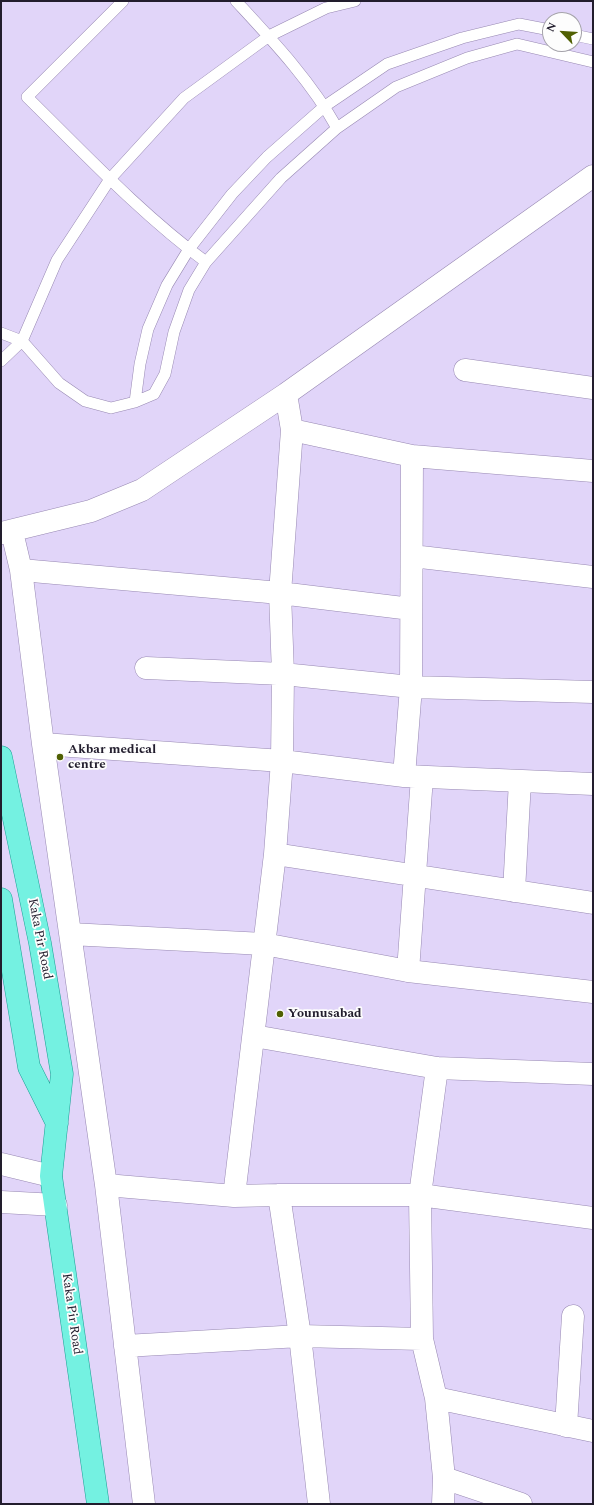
<!DOCTYPE html>
<style>
body{margin:0}
#map{position:relative;width:594px;height:1505px;overflow:hidden;background:#e1d5f9;font-family:Spectral,serif}
canvas{display:block}
.frame{position:absolute;inset:0;border:2px solid #221d2d;pointer-events:none}
.north{position:absolute;left:542px;top:12px;width:40px;height:40px;box-sizing:border-box;background:#fdfdfd;border:1px solid #a5a3aa;border-radius:50%;rotate:295deg;font-size:11px;font-weight:700;line-height:16px;text-align:center;color:#221d2d}
.north::after{content:'';display:block;margin:auto;width:14px;height:18px;background:#506003;clip-path:polygon(50% 0,100% 100%,50% 72%,0 100%)}
</style>
<div id="map">
<canvas width="594" height="1505"></canvas>
<div class="frame"></div>
<div class="north">N</div>
</div>
<script>
const g = document.querySelector('canvas').getContext('2d');
g.lineJoin = 'round';
function trace(path, color, width, dash) { g.strokeStyle = color; g.lineWidth = width; g.lineCap = dash ? 'butt' : 'round'; g.setLineDash(dash || []); g.stroke(path); }
function drawText(font, color, halo, rows, align = 'center') {
  g.font = font + ' Spectral,serif'; g.lineWidth = 3.5; g.setLineDash([]); g.textBaseline = 'middle'; g.strokeStyle = halo; g.fillStyle = color; for (const [text, x, y, turn = 0] of rows) {
    g.save(); g.translate(x, y); g.rotate((+turn || 0) * Math.PI / 180); g.textAlign = isNaN(turn) ? turn : align; if (halo) g.strokeText(text, 0, 0); g.fillText(text, 0, 0); g.restore();
  }
}
const service = new Path2D(`
 M 123,1 L 27,97 C 84,153 141,214 206,262
 M 236,1 C 272,40 311,81 337,128
 M 574,35 L 593,39
 M 1,333 L 22,341 L 59,383 L 85,401 L 111,408 L 135,402 L 154,394 L 165,374 L 174,332 L 189,290 L 206,262 L 281,178 L 337,128 L 396,87 L 467,58 L 517,44 L 593,62
 M 1,361 L 22,341 L 57,260 L 110,179 L 184,98 L 269,36 L 326,8 L 355,1
 M 135,402 L 140,364 L 148,329 L 167,285 L 189,249 L 232,194 L 267,157 L 325,106 L 387,64 L 462,38 L 519,24 L 550,30`);
const minor = new Path2D(`
 M 465,370 L 593,388
 M 292,430 L 412,456 L 593,471
 M 12,532 L 21,570 L 43,744 L 106,1185 L 144,1504
 M 1,533 L 91,511 L 142,490 L 286,394 L 593,176
 M 412,556 L 593,577
 M 21,570 L 280,593 L 411,609
 M 146,668 L 283,674 L 411,687 L 593,692
 M 43,744 L 282,761 L 404,776 L 593,784
 M 404,776 L 411,687 L 412,456
 M 275,854 L 593,903
 M 514,891 L 520,781
 M 70,934 L 264,944 L 408,971 L 593,992
 M 408,971 L 422,777
 M 254,1036 L 437,1068 L 593,1074
 M 437,1068 L 420,1195 L 422,1339 L 436,1398 L 444,1478 L 443,1504
 M 1,1164 L 51,1176
 M 106,1185 L 234,1196 L 279,1195 L 420,1195 L 593,1218
 M 279,1195 L 300,1336 L 319,1504
 M 234,1196 L 275,854 L 282,761 L 283,674 L 280,593 L 292,430 L 286,394
 M 1,1202 L 56,1205
 M 125,1346 L 300,1336 L 422,1339
 M 436,1398 L 593,1431
 M 566,1426 L 573,1316
 M 444,1478 L 521,1504`);
const primary = new Path2D(`
 M 1,757 L 40,943 L 62,1074 L 51,1176 L 98,1504
 M 1,899 L 29,1067 L 57,1123`);
const markers = [
 [60,757,4,"#506003"],
 [280,1014,4,"#506003"]
];
const poiNames = [
 ["Akbar medical",68,750],
 ["centre",68,765],
 ["Younusabad",288,1014]
];
const streetNames = [
 ["Kaka Pir Road",39,939,79],
 ["Kaka Pir Road",71,1314,82]
];
trace(service, '#9788b2', 12);
trace(minor, '#9788b2', 23);
trace(primary, '#1ca095', 23);
trace(service, '#fff', 11);
trace(minor, '#fff', 22);
trace(primary, '#74f1e1', 22);
for (const [x, y, r, color] of markers) { const dot = new Path2D(); dot.arc(x, y, r, 0, 2 * Math.PI); g.fillStyle = color; g.fill(dot); trace(dot, '#fdfdfd', 1.5); }
drawText('bold 13px', '#221d2d', '#fdfdfd', poiNames, 'left');
drawText('13px', '#221d2d', '#fdfdfd', streetNames);
</script>
